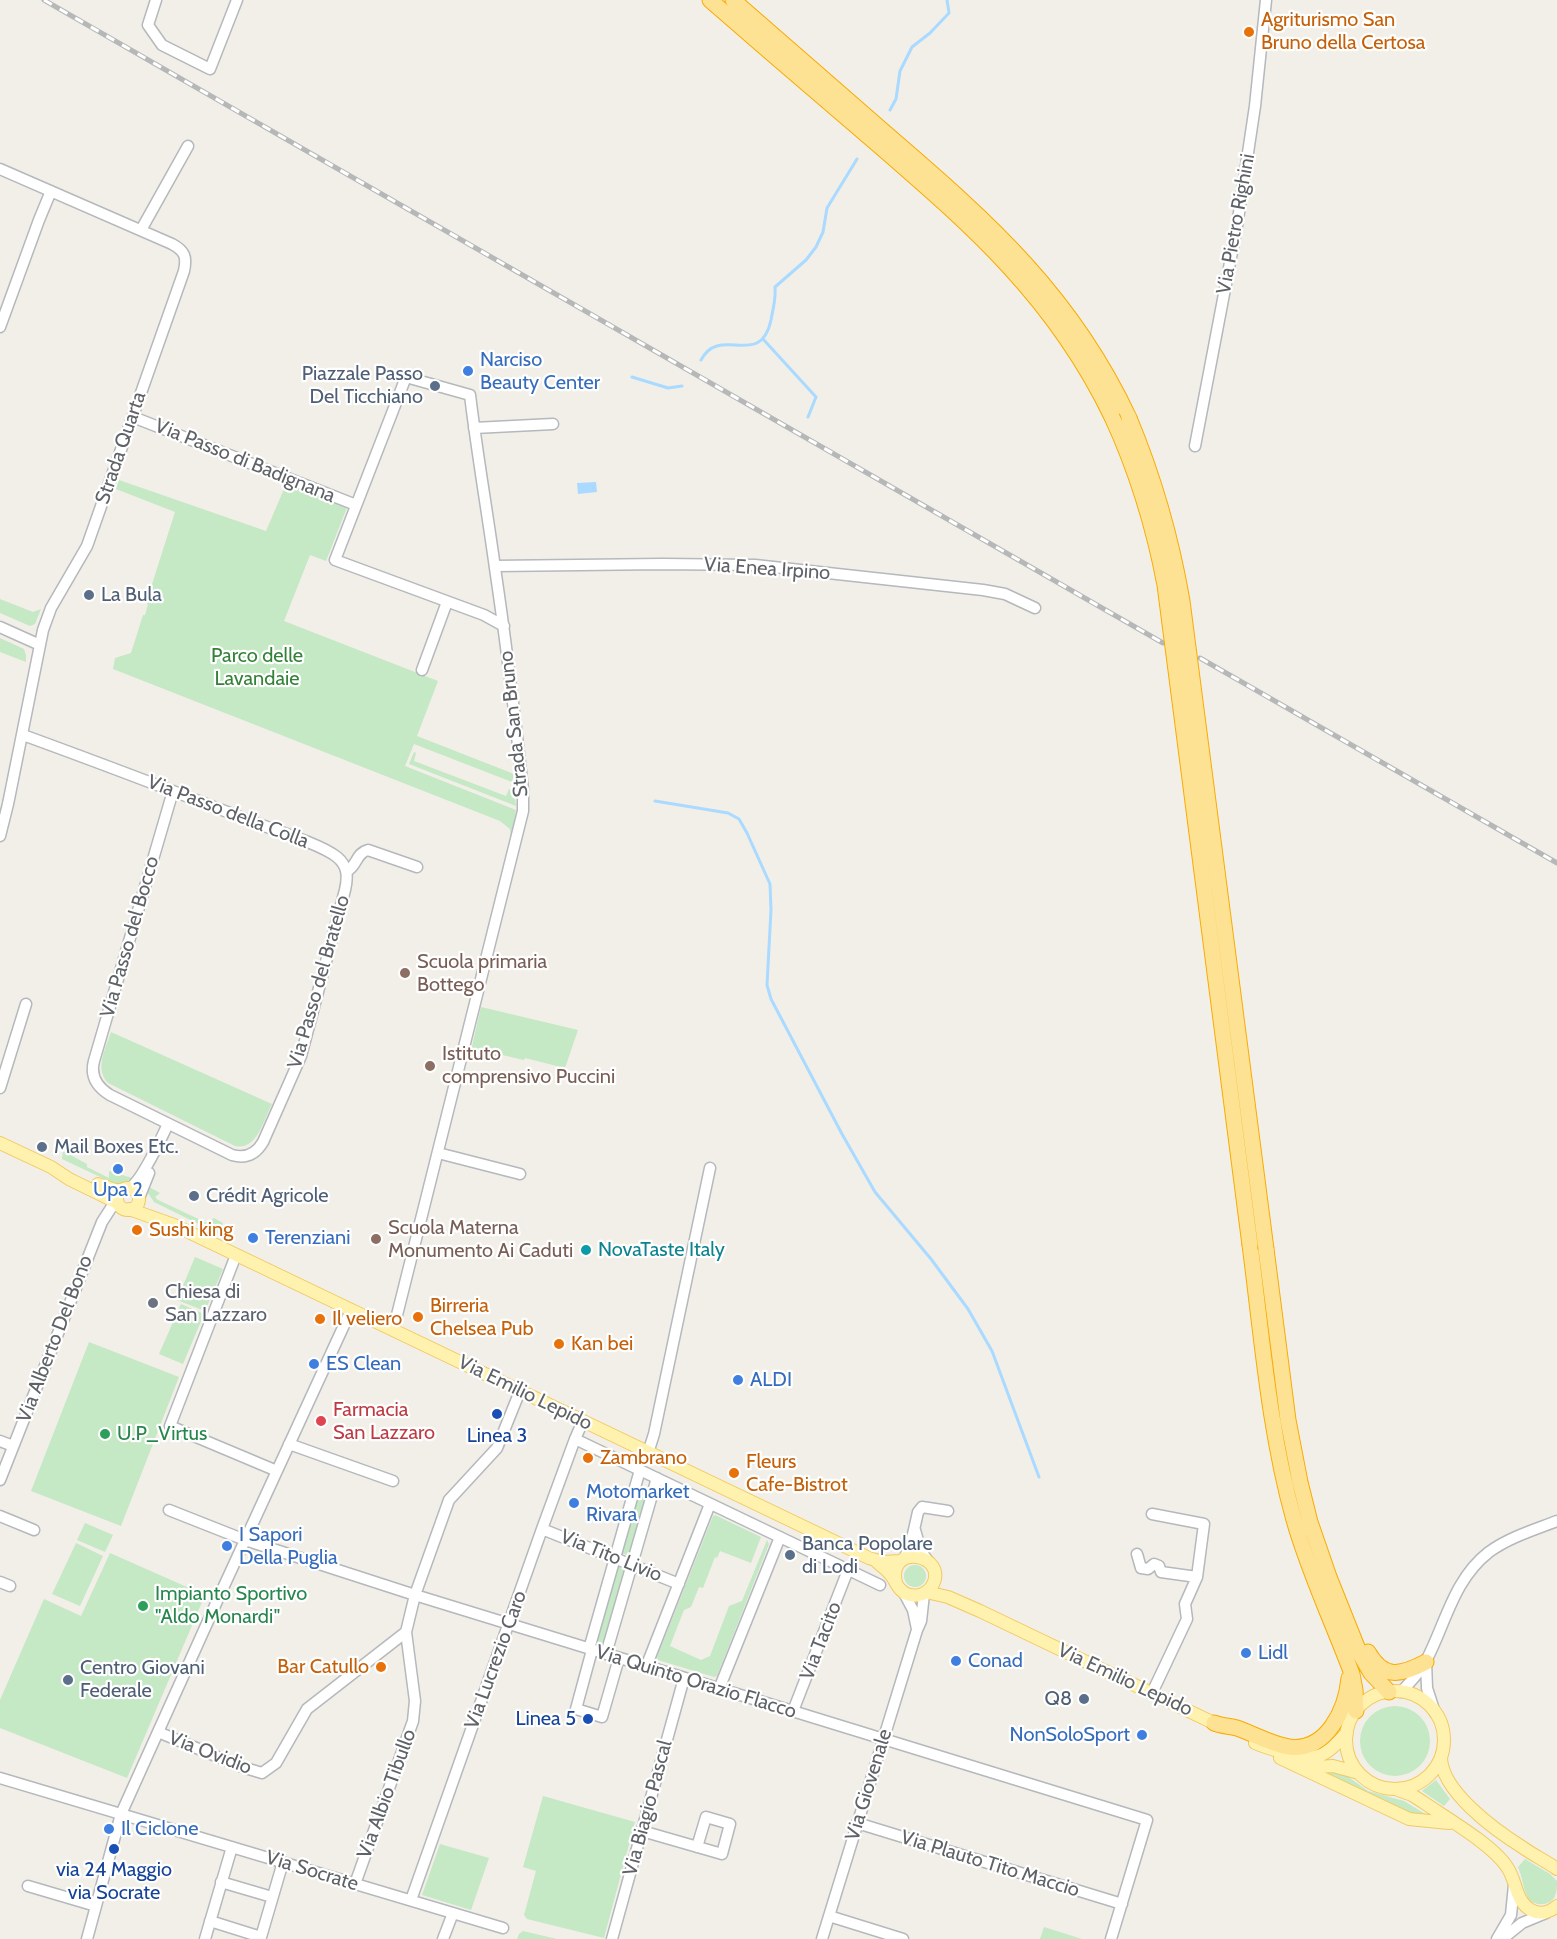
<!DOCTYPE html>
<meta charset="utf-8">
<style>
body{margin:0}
canvas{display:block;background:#f1efe8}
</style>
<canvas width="1557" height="1939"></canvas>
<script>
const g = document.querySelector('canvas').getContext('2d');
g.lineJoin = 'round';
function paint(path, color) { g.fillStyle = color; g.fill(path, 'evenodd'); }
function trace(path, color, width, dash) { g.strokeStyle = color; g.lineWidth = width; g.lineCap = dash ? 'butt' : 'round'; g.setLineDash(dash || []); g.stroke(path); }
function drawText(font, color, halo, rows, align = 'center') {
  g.font = font + ' Cabin,sans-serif'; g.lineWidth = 4.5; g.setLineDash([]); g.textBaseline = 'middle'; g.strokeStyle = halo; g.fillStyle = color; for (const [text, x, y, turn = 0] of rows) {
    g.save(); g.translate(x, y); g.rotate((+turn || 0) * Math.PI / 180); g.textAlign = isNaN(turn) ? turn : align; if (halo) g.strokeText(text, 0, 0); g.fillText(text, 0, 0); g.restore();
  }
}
const green = new Path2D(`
 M 119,480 L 266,531 L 287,482 L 348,505 L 326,561 L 310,555 L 284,621 L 438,681 L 417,736 L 514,774 L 512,782 L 414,744 L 405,766 L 516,810 L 511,839 L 510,829 L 500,821 L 113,669 L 115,658 L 131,653 L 143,615 L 145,615 L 148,604 L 146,603 L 175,512 L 116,489 Z
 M 0,599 L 33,612 L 41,609 L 35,624 L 30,626 L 0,613 Z
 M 0,638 L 24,649 L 26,655 L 26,662 L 0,652 Z
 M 414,752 L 416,753 L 414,761 L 506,796 L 509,789 L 514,791 L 516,806 L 409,764 Z
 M 481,1007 L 578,1030 L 565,1068 L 525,1058 L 524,1060 L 502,1055 L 499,1062 L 470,1055 Z
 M 111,1032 L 272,1104 C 264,1119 257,1151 235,1146 L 108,1083 C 94,1068 106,1048 111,1032 Z
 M 63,1151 L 87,1164 L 87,1167 L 109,1178 L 109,1171 L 132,1178 L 124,1183 L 115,1184 L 62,1159 Z
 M 149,1187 L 160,1193 L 155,1197 L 158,1200 L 207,1223 L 214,1218 L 223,1223 L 219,1234 L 154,1202 L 148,1193 Z
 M 195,1257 L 223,1269 L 205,1311 L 177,1300 Z
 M 181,1304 L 204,1314 L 183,1364 L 159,1354 Z
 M 89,1342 L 179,1377 L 121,1526 L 31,1491 Z
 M 640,1486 L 649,1489 L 630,1556 L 621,1553 Z
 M 715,1515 L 761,1537 L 751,1563 L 720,1551 L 717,1558 L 715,1557 L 703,1588 L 699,1587 L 691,1607 L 684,1610 L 670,1646 L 701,1660 L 710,1656 L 729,1606 L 742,1601 L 767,1540 L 769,1544 L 717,1676 L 714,1677 L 658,1660 L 657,1657 L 713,1516 Z
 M 85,1523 L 113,1535 L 105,1552 L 77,1540 Z
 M 76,1543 L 103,1556 L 80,1606 L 52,1594 Z
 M 110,1553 L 205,1595 L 127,1778 L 0,1728 L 0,1700 L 44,1599 L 81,1616 Z
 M904 1576a11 11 0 1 1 22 0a11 11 0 1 1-22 0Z
 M 617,1566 L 626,1569 L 605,1644 L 596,1641 Z
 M1360 1741a35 35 0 1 1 70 0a35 35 0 1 1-70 0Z
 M 1318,1770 L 1330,1770 L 1343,1773 L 1368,1791 L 1404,1801 L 1427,1815 L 1427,1817 L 1419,1817 Z
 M 1436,1780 L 1450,1799 L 1444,1806 L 1422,1791 Z
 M 543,1796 L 635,1822 L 604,1938 L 527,1919 L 524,1915 L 536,1871 L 523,1867 Z
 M 440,1844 L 489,1858 L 471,1910 L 422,1895 Z
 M 1525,1859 L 1550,1874 L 1557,1881 C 1557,1886 1557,1891 1555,1896 C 1550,1907 1532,1907 1527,1896 C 1523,1887 1522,1876 1518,1867 Z
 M 1044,1927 L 1082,1939 L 1040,1939 Z
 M 523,1931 L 557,1939 L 517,1939 L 519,1934 Z`);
const water = new Path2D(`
 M 596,482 L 597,492 L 578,494 L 577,483 Z`);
const stream = new Path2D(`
 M 890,110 L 896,99 L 900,71 L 912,47 L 930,33 L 949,13 L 947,0
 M 763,339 L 816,397 L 808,417
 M 701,360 C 720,324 760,370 771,320 C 773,308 776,300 775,287 L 806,260 L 816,247 L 823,232 L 827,208 L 857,159
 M 632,377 L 668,388 L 682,386
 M 655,801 L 728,813 L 739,819 L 747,833 L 770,884 L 771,910 L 767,985 L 771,999 L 842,1134 L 875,1192 L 931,1259 L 968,1309 L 992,1351 L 1039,1477`);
const minor = new Path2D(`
 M 156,0 L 148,25 L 162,45 L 210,69 L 237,0
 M 0,169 L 172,244 C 185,251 187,257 184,271 L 87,546 L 51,608 L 43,630 L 8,804 L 0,836
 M 141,230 L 188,146
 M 0,327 L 39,220 L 51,191
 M 133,417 L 356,505
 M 474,428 L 553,424
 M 1195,446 L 1237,226 L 1255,106 L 1266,0
 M 495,566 L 662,564 L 755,565 L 983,590 L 1005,594 L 1035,608
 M 0,627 L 40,645
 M 422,670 L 447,602
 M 23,735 C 100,763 176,792 253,822 C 274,830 321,844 337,857 C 348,866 348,877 345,890 L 301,1056 L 263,1142 C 256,1154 246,1159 232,1155 L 110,1095 C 97,1087 90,1076 94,1061 L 173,791
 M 347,871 C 357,866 356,853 368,850 L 417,867
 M 0,1088 L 26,1004
 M 438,1153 L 520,1174
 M 130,1188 C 142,1180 161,1139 168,1124
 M 139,1198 L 149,1173
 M 236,1255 L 170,1426 L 277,1471
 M 391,1329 L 396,1319 L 523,811 L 523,790 C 515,716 506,642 495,568 C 487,510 477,453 470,395 L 406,377 L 335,560 L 484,615 L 504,626
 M 575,1439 L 880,1585
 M 0,1441 L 13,1446
 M 289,1444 L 393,1481
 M 648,1453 L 654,1434 L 710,1168
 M 0,1480 L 102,1222 L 111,1208 L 118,1203
 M 169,1510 L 245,1540 L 415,1595 L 1147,1820 L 1111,1939
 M 1152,1514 L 1204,1524 L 1197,1577 L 1185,1604 L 1187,1619 L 1152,1693
 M 0,1516 L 34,1530
 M 542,1529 L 679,1584
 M 915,1530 L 921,1551 L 928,1561
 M 1137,1554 L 1141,1568 L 1148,1569 L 1154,1564 L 1159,1566 L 1161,1572 L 1197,1577
 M 904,1559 L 911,1543 L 918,1512 L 922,1507 L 948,1511
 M 0,1582 L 10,1586
 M 904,1593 L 913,1610 L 917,1629
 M 589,1649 L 640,1470
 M 592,1650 L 576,1709 L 602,1717 L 619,1658
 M 606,1654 L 657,1478
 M 1426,1662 L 1427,1688 L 1435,1713
 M 646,1667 L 710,1504
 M 719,1689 L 780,1537
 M 1401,1692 C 1410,1682 1421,1672 1427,1659 C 1446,1622 1454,1579 1489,1552 C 1510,1537 1534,1530 1557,1521
 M 793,1711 L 848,1570
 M 158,1732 L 242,1767 L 262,1773 L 276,1763 L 307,1709 L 406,1632 L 415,1595 L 449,1500 L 497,1448 L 520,1391
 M 0,1778 L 503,1928
 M 857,1823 L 1122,1904
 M 642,1831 L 722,1854 L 730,1824 L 706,1817 L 697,1847
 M 221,1882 L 272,1897
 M 355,1884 L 413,1721 L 415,1701 L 406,1632
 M 28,1886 L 96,1906
 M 411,1900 L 542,1529 L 575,1439 L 583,1421
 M 829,1916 L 903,1939
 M 210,1921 L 261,1937 L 283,1862
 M 87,1939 L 121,1814 L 218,1599 L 351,1310
 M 205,1939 L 232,1847
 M 443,1939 L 453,1913
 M 612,1939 L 684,1678
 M 822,1939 L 917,1630 L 921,1621 L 924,1594
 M 1497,1939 L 1511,1915 L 1514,1885
 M 1499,1939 L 1506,1936 L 1522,1923 L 1546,1913`);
const major = new Path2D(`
 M 0,1143 L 51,1167 L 69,1179 L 118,1203
 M 98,1184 L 115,1190 L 122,1190
 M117 1199a11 11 0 1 1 22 0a11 11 0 1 1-22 0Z
 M 129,1209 L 174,1225 L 869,1558 L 882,1562 L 901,1561
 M 876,1561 C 880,1565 886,1569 890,1574 C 894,1578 896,1585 900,1589 C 909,1599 925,1597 932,1586 C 950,1555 887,1541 896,1583
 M 926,1592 L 948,1597 L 980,1611 L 1220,1726
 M1346 1740a49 49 0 1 1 98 0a49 49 0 1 1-98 0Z
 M 1255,1743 C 1266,1748 1274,1750 1286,1753 C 1318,1763 1325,1756 1347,1733
 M 1441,1757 C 1441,1791 1495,1830 1522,1847 C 1533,1855 1546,1861 1557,1869
 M 1280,1758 L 1409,1819 L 1449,1823
 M 1302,1768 L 1333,1766 L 1359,1773
 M 1398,1790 L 1412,1795 L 1423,1802 C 1446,1818 1493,1845 1507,1867 C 1517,1881 1515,1901 1531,1910 C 1540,1915 1550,1912 1557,1906`);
const highway = new Path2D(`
 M 710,0 C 765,48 821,96 876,143 C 973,227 1055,298 1112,417
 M 733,0 C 785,46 838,91 890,137 C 990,223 1072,296 1129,418
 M 1250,1245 C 1262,1337 1269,1431 1294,1520 C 1309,1573 1333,1623 1352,1674 L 1355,1690 L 1356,1711
 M 1266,1249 L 1288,1420 L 1300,1482 L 1310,1522 L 1329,1577 L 1359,1652 L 1371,1673 L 1389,1692
 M 1368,1652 C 1384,1680 1401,1675 1426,1662
 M 1214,1723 C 1222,1726 1229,1726 1237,1728 C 1254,1734 1271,1744 1289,1747 C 1327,1752 1346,1709 1349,1678`);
const rail = new Path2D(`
 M 44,0 L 1163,643
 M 1200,658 L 1557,863`);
const highwayBridge = new Path2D(`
 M 1112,417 C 1137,471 1154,527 1165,585 L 1250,1245
 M 1129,418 C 1154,478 1171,537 1182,601 L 1266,1249`);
const markers = [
 [1249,32,6,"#e8710a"],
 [468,371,6,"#3f7fe0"],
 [435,386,6,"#5c6f8a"],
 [89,595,6,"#5c6f8a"],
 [405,973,6,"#8d6e63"],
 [430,1066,6,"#8d6e63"],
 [42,1147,6,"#5c6f8a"],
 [118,1169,6,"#3f7fe0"],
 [194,1196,6,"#5c6f8a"],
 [137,1230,6,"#e8710a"],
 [253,1238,6,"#3f7fe0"],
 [376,1239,6,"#8d6e63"],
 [586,1250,6,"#0f9aa8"],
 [153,1303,6,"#6b7280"],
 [418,1317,6,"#e8710a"],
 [320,1319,6,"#e8710a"],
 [559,1344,6,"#e8710a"],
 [314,1364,6,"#3f7fe0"],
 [738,1380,6,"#3f7fe0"],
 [497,1414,6,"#1a4fb4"],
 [321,1421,6,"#e0444e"],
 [105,1434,6,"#2e9e5b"],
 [588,1458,6,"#e8710a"],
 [734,1473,6,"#e8710a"],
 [574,1503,6,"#3f7fe0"],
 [227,1546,6,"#3f7fe0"],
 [790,1555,6,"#5c6f8a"],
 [143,1606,6,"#2e9e5b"],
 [1246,1653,6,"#3f7fe0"],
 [956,1661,6,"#3f7fe0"],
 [381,1667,6,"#e8710a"],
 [68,1680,6,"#5c6f8a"],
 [1084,1699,6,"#5c6f8a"],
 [588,1719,6,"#1a4fb4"],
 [1142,1735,6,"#3f7fe0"],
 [109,1829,6,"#3f7fe0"],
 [114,1849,6,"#1a4fb4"]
];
const foodNames = [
 ["Agriturismo San",1261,20],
 ["Bruno della Certosa",1261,43],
 ["Sushi king",149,1230],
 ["Birreria",430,1306],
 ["Chelsea Pub",430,1329],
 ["Il veliero",332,1319],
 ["Kan bei",571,1344],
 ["Zambrano",600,1458],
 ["Fleurs",746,1462],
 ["Cafe-Bistrot",746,1485],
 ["Bar Catullo",369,1667,"right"]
];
const streetNames = [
 ["Via Pietro Righini",1236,224,-80],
 ["Strada Quarta",121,448,-71],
 ["Via Passo di Badignana",245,461,22],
 ["Via Enea Irpino",767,569,4],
 ["Strada San Bruno",514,724,-96],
 ["Via Passo della Colla",228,812,21],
 ["Via Passo del Bocco",130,937,-74],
 ["Via Passo del Bratello",319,982,-74],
 ["Via Alberto Del Bono",55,1339,-69],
 ["Via Emilio Lepido",525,1393,26],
 ["Via Tito Livio",611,1556,22],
 ["Via Tacito",821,1641,-69],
 ["Via Lucrezio Caro",496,1660,-70],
 ["Via Emilio Lepido",1125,1680,25],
 ["Via Quinto Orazio Flacco",696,1682,17],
 ["Via Ovidio",210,1753,21],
 ["Via Giovenale",869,1785,-73],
 ["Via Albio Tibullo",387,1794,-70],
 ["Via Biagio Pascal",648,1808,-75],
 ["Via Plauto Tito Maccio",990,1864,17],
 ["Via Socrate",312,1871,17]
];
const shopNames = [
 ["Narciso",480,360],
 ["Beauty Center",480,383],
 ["Upa 2",118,1190,"center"],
 ["Terenziani",265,1238],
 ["ES Clean",326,1364],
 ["ALDI",750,1380],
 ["Motomarket",586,1492],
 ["Rivara",586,1515],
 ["I Sapori",239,1535],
 ["Della Puglia",239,1558],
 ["Lidl",1258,1653],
 ["Conad",968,1661],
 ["NonSoloSport",1130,1735,"right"],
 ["Il Ciclone",121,1829]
];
const serviceNames = [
 ["Piazzale Passo",423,374,"right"],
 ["Del Ticchiano",423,397,"right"],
 ["La Bula",101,595],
 ["Mail Boxes Etc.",54,1147],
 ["Crédit Agricole",206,1196],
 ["Banca Popolare",802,1544],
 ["di Lodi",802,1567],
 ["Centro Giovani",80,1668],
 ["Federale",80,1691],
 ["Q8",1072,1699,"right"]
];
const parkNames = [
 ["Parco delle",257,656],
 ["Lavandaie",257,679]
];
const educationNames = [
 ["Scuola primaria",417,962],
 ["Bottego",417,985],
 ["Istituto",442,1054],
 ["comprensivo Puccini",442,1077],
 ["Scuola Materna",388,1228],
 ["Monumento Ai Caduti",388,1251]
];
const cultureNames = [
 ["NovaTaste Italy",598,1250]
];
const worshipNames = [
 ["Chiesa di",165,1292],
 ["San Lazzaro",165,1315]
];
const healthNames = [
 ["Farmacia",333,1410],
 ["San Lazzaro",333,1433]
];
const leisureNames = [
 ["U.P_Virtus",117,1434],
 ["Impianto Sportivo",155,1594],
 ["\"Aldo Monardi\"",155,1617]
];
const transitNames = [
 ["Linea 3",497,1436],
 ["Linea 5",576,1719,"right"],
 ["via 24 Maggio",114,1870],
 ["via Socrate",114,1893]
];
paint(green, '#c5e8c5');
paint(water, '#aadaff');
trace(stream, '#aadaff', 3);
trace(minor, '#b5b8bc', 13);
trace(major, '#f2c960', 14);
trace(highway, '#f9ab00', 17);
trace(minor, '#fff', 10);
trace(major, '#fff2af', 12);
trace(highway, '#fde293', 15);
trace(rail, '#b6b7b8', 5);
trace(rail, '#fff', 3, [9]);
trace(highwayBridge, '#f9ab00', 17, []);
trace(highwayBridge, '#fde293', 15);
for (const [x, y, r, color] of markers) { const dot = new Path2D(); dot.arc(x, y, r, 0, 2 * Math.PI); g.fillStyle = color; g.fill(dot); trace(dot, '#fff', 2); }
drawText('20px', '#c56008', '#fff', foodNames, 'left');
drawText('20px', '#5f6368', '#fff', streetNames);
drawText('20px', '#366cbe', '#fff', shopNames, 'left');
drawText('20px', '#4e5e75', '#fff', serviceNames, 'left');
drawText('20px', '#348238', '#fff', parkNames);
drawText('20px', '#785e54', '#fff', educationNames, 'left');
drawText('20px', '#0d838f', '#fff', cultureNames, 'left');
drawText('20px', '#5b616d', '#fff', worshipNames, 'left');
drawText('20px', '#be3a42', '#fff', healthNames, 'left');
drawText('20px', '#27864d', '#fff', leisureNames, 'left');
drawText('20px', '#164399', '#fff', transitNames);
</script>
